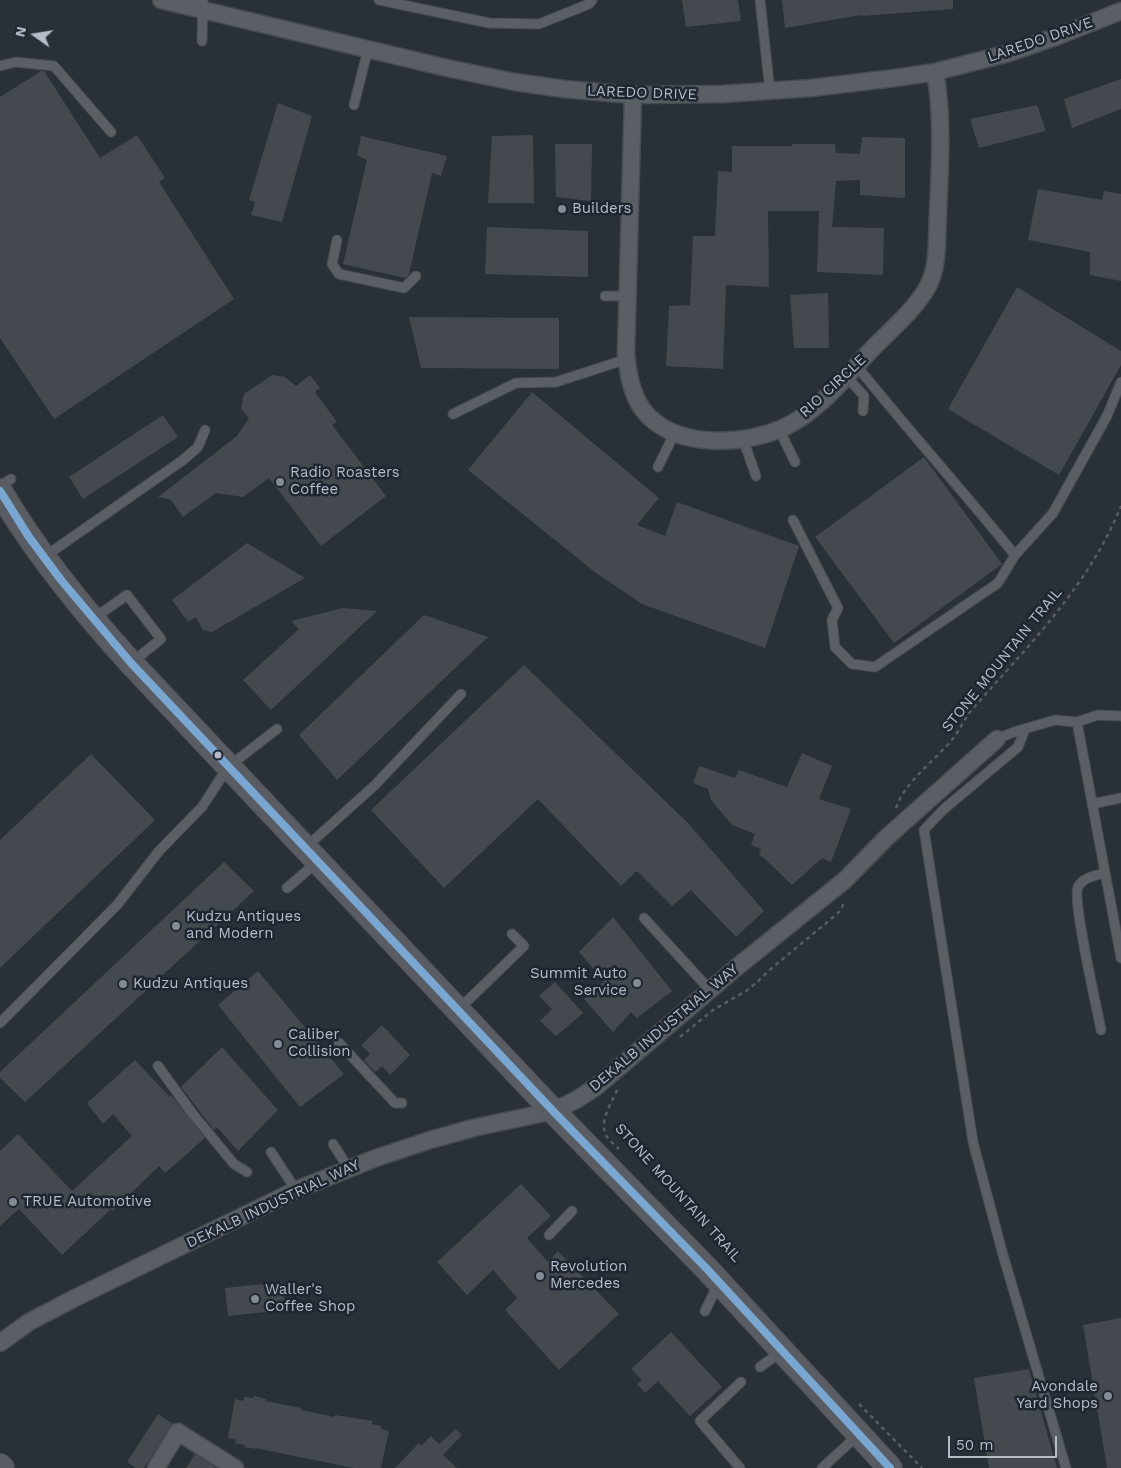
<!DOCTYPE html>
<style>
body{margin:0}
#map{position:relative;width:1121px;height:1468px;overflow:hidden;background:#2a3037;font-family:"Work Sans",sans-serif}
canvas{display:block}
.north{position:absolute;left:10px;top:10px;width:50px;height:50px;-webkit-text-stroke:4px #1e2631;paint-order:stroke;rotate:283deg;font-size:14px;font-weight:700;line-height:20px;text-align:center;color:#b5bcc8}
.north::after{content:'';display:block;margin:auto;width:18px;height:22px;background:#b5bcc8;clip-path:polygon(50% 0,100% 100%,50% 72%,0 100%)}
.scale{position:absolute;left:948px;top:1436px;width:109px;height:22px;box-sizing:border-box;border:2px solid #b5bcc8;border-top:0;padding-left:6px;font-size:15px;line-height:18px;white-space:nowrap;color:#b5bcc8;-webkit-text-stroke:4px #1e2631;paint-order:stroke}
</style>
<div id="map">
<canvas width="1121" height="1468"></canvas>
<div class="north">N</div>
<div class="scale">50 m</div>
</div>
<script>
const g = document.querySelector('canvas').getContext('2d');
g.lineJoin = 'round';
function paint(path, color) { g.fillStyle = color; g.fill(path, 'evenodd'); }
function trace(path, color, width, dash) { g.strokeStyle = color; g.lineWidth = width; g.lineCap = dash ? 'butt' : 'round'; g.setLineDash(dash || []); g.stroke(path); }
function drawText(font, color, halo, rows, align = 'center') {
  g.font = font + ' "Work Sans",sans-serif'; g.lineWidth = 5; g.setLineDash([]); g.textBaseline = 'middle'; g.strokeStyle = halo; g.fillStyle = color; for (const [text, x, y, turn = 0] of rows) {
    g.save(); g.translate(x, y); g.rotate((+turn || 0) * Math.PI / 180); g.textAlign = isNaN(turn) ? turn : align; if (halo) g.strokeText(text, 0, 0); g.fillText(text, 0, 0); g.restore();
  }
}
const building = new Path2D(`
 M 682,0 L 738,0 L 741,21 L 686,27 Z
 M 782,0 L 953,0 L 953,9 L 861,16 L 861,15 L 785,28 Z
 M 41,71 L 44,71 L 100,158 L 137,135 L 165,178 L 159,182 L 234,299 L 54,419 L 0,338 L 0,97 Z
 M 1121,79 L 1121,109 L 1072,128 L 1064,99 Z
 M 278,103 L 312,116 L 282,222 L 251,215 L 255,202 L 249,200 Z
 M 1037,105 L 1046,131 L 979,148 L 970,119 Z
 M 533,135 L 534,203 L 488,203 L 492,136 Z
 M 361,136 L 447,156 L 441,176 L 432,173 L 409,274 L 405,278 L 343,264 L 367,160 L 357,155 Z
 M 862,137 L 905,138 L 905,198 L 860,195 L 860,180 L 836,181 L 832,227 L 884,228 L 883,275 L 817,272 L 819,211 L 768,211 L 769,287 L 726,285 L 723,369 L 666,366 L 669,306 L 690,305 L 693,236 L 715,236 L 718,171 L 732,172 L 732,146 L 792,146 L 792,144 L 835,144 L 836,153 L 860,154 Z
 M 555,144 L 592,144 L 591,201 L 556,197 Z
 M 1038,189 L 1102,200 L 1104,191 L 1121,194 L 1121,281 L 1090,275 L 1090,252 L 1028,240 Z
 M 487,227 L 588,231 L 588,277 L 485,274 Z
 M 1017,287 L 1121,351 L 1121,365 L 1059,475 L 948,409 Z
 M 828,293 L 829,348 L 794,348 L 790,295 Z
 M 409,317 L 559,318 L 559,369 L 421,368 Z
 M 272,375 L 285,377 L 296,386 L 310,375 L 320,388 L 315,392 L 337,422 L 332,425 L 386,496 L 321,546 L 269,478 L 243,497 L 216,493 L 183,517 L 171,500 L 158,497 L 237,436 L 249,418 L 241,409 L 244,394 Z
 M 532,392 L 659,498 L 637,525 L 665,536 L 677,502 L 799,546 L 765,648 L 642,604 L 596,573 L 468,470 Z
 M 163,415 L 178,437 L 83,499 L 69,477 Z
 M 924,457 L 1002,564 L 894,643 L 815,537 Z
 M 247,543 L 305,578 L 212,632 L 203,630 L 196,617 L 188,622 L 172,600 Z
 M 343,608 L 377,611 L 271,710 L 243,680 L 299,629 L 291,621 Z
 M 424,615 L 488,637 L 337,780 L 299,735 Z
 M 524,665 L 688,823 L 764,911 L 736,937 L 691,890 L 672,906 L 637,871 L 621,886 L 538,799 L 444,888 L 371,810 Z
 M 802,753 L 832,766 L 819,799 L 851,809 L 831,862 L 822,858 L 792,885 L 763,857 L 759,855 L 761,849 L 751,845 L 755,834 L 732,825 L 711,800 L 708,789 L 693,783 L 699,766 L 735,778 L 739,770 L 787,787 Z
 M 91,754 L 155,820 L 0,968 L 0,840 Z
 M 224,862 L 254,891 L 25,1102 L 0,1078 L 0,1072 Z
 M 613,917 L 672,991 L 637,1018 L 631,1012 L 613,1032 L 584,999 L 604,981 L 579,952 Z
 M 258,971 L 344,1074 L 300,1107 L 218,1005 Z
 M 555,982 L 583,1013 L 556,1036 L 540,1021 L 552,1009 L 539,996 Z
 M 382,1025 L 410,1055 L 390,1075 L 382,1066 L 375,1072 L 364,1060 L 370,1054 L 361,1045 Z
 M 222,1047 L 278,1110 L 238,1151 L 217,1127 L 214,1130 L 181,1087 Z
 M 135,1060 L 170,1097 L 171,1095 L 205,1138 L 165,1173 L 159,1166 L 113,1211 L 111,1209 L 62,1255 L 19,1209 L 0,1226 L 0,1151 L 18,1134 L 72,1191 L 132,1136 L 113,1114 L 103,1124 L 87,1103 Z
 M 521,1184 L 551,1216 L 527,1238 L 548,1262 L 558,1251 L 619,1314 L 559,1370 L 505,1310 L 517,1298 L 493,1270 L 467,1295 L 437,1262 Z
 M 282,1282 L 285,1310 L 228,1316 L 225,1288 Z
 M 1121,1318 L 1121,1468 L 1107,1468 L 1083,1325 Z
 M 671,1332 L 722,1387 L 690,1416 L 658,1381 L 645,1393 L 637,1384 L 642,1380 L 631,1369 Z
 M 1029,1369 L 1057,1468 L 989,1468 L 974,1378 Z
 M 254,1396 L 266,1399 L 265,1401 L 301,1408 L 301,1410 L 334,1417 L 335,1415 L 373,1421 L 372,1424 L 381,1426 L 381,1429 L 389,1431 L 381,1468 L 354,1468 L 255,1448 L 255,1449 L 244,1447 L 245,1445 L 235,1443 L 236,1439 L 228,1438 L 235,1399 L 244,1401 L 244,1397 L 254,1398 Z
 M 158,1414 L 173,1424 L 144,1468 L 136,1468 L 127,1462 Z
 M 456,1429 L 462,1435 L 443,1455 L 457,1468 L 395,1468 L 419,1443 L 421,1446 L 431,1436 L 439,1444 Z
 M 195,1454 L 214,1466 L 216,1468 L 186,1468 Z`);
const path = new Path2D(`
 M 896,808 C 904,783 934,761 951,741 C 959,732 963,721 970,712 C 1026,648 1089,586 1121,506
 M 680,1037 L 713,1010 L 746,991 L 756,983 L 773,967 L 837,914 L 841,910 L 844,902
 M 617,1090 C 612,1102 600,1119 605,1133 C 607,1139 614,1144 619,1149
 M 859,1404 L 922,1468`);
const lane = new Path2D(`
 M 379,0 L 489,23 L 539,24 L 589,4 L 592,0
 M 760,0 L 770,91
 M 202,41 L 203,0
 M 0,66 L 16,62 L 54,66 L 111,132
 M 354,105 L 368,49
 M 337,240 L 332,264 L 339,274 L 404,288 L 416,276
 M 605,296 L 627,296
 M 856,365 C 908,430 963,491 1015,555 L 1053,513 L 1107,416 L 1121,382
 M 846,376 L 864,396 L 863,411
 M 453,414 L 516,383 L 556,382 L 627,359
 M 779,429 L 795,462
 M 743,439 L 756,476
 M 658,467 L 675,432
 M 0,486 L 11,479
 M 793,520 L 838,608 L 832,620 L 835,647 L 852,664 L 875,667 L 998,583 L 1015,555
 M 44,557 L 183,460 L 198,447 L 205,430
 M 94,618 L 127,595 L 161,639 L 131,663
 M 1077,722 L 1098,715 L 1121,716
 M 1025,729 L 1018,747 L 944,809 L 924,830 L 973,1142 L 1003,1255 L 1066,1468
 M 997,739 L 1014,732 L 1055,720 L 1077,722 L 1121,958
 M 1092,804 L 1121,798
 M 305,848 L 375,785 L 461,694
 M 287,888 L 317,862
 M 644,918 L 710,990
 M 458,1010 L 524,946 L 512,934
 M 0,1023 L 117,905 L 159,851 L 202,807 L 228,767 L 277,729
 M 1101,1030 C 1097,1008 1072,900 1078,887 C 1083,877 1095,876 1104,873
 M 339,1043 L 395,1103 L 402,1103
 M 158,1066 L 192,1113 L 234,1164 L 247,1172
 M 333,1144 L 349,1169
 M 271,1152 L 296,1190
 M 549,1235 L 572,1211
 M 705,1311 L 718,1285
 M 760,1367 L 782,1351
 M 740,1468 L 700,1421 L 741,1382
 M 822,1468 L 858,1435`);
const street = new Path2D(`
 M 161,0 L 447,68 L 515,82 L 564,89 L 633,95 L 722,94 L 811,88 L 895,78 L 935,72 L 1009,53 L 1058,36 L 1121,11
 M 633,95 L 626,353 C 628,373 631,393 643,410 C 674,450 746,446 787,426 C 822,408 847,375 874,347 C 892,329 914,310 927,288 C 935,274 936,260 937,244 C 938,189 945,125 935,72
 M 0,1343 L 29,1322 L 73,1299 L 296,1190 L 376,1158 L 430,1140 L 473,1128 L 553,1111 L 576,1100 L 596,1087 L 737,967 L 845,880 L 886,838 L 997,739
 M 156,1468 L 178,1432 L 235,1468`);
const secondary = new Path2D(`
 M 0,491 C 36,553 83,610 131,663 L 553,1111 L 707,1269 L 890,1468
 M 0,1466 L 2,1468`);
const bus1 = new Path2D(`
 M 0,491 L 29,537 L 61,580 L 131,663 L 553,1111 L 707,1269 L 890,1468`);
const markers = [
 [562,209,5,"#848b95"],
 [280,482,5,"#848b95"],
 [218,755,4.5,"#b5bcc8"],
 [176,926,5,"#848b95"],
 [637,983,5,"#848b95"],
 [123,984,5,"#848b95"],
 [278,1044,5,"#848b95"],
 [13,1202,5,"#848b95"],
 [540,1276,5,"#848b95"],
 [255,1299,5,"#848b95"],
 [1108,1396,5,"#848b95"]
];
const streetNames = [
 ["LAREDO DRIVE",1040,40,-19],
 ["LAREDO DRIVE",642,93,2],
 ["RIO CIRCLE",833,386,-43],
 ["STONE MOUNTAIN TRAIL",1002,660,-51],
 ["DEKALB INDUSTRIAL WAY",664,1028,-40],
 ["STONE MOUNTAIN TRAIL",678,1193,48],
 ["DEKALB INDUSTRIAL WAY",273,1204,-25]
];
const poiNames = [
 ["Builders",572,209],
 ["Radio Roasters",290,473],
 ["Coffee",290,490],
 ["Kudzu Antiques",186,917],
 ["and Modern",186,934],
 ["Summit Auto",627,974,"right"],
 ["Service",627,991,"right"],
 ["Kudzu Antiques",133,984],
 ["Caliber",288,1035],
 ["Collision",288,1052],
 ["TRUE Automotive",23,1202],
 ["Revolution",550,1267],
 ["Mercedes",550,1284],
 ["Waller's",265,1290],
 ["Coffee Shop",265,1307],
 ["Avondale",1098,1387,"right"],
 ["Yard Shops",1098,1404,"right"]
];
paint(building, '#44494f');
trace(lane, '#484c52', 11);
trace(street, '#484c52', 19);
trace(secondary, '#484c52', 26);
trace(path, '#585d62', 2.5, [4, 4]);
trace(lane, '#5a5e65', 9);
trace(street, '#5a5e65', 16);
trace(secondary, '#595d63', 24);
trace(bus1, '#7aa7d2', 8);
for (const [x, y, r, color] of markers) { const dot = new Path2D(); dot.arc(x, y, r, 0, 2 * Math.PI); g.fillStyle = color; g.fill(dot); trace(dot, '#1e2631', 2); }
drawText('15px', '#b5bcc8', '#1e2631', streetNames);
drawText('15px', '#b5bcc8', '#1e2631', poiNames, 'left');
</script>
